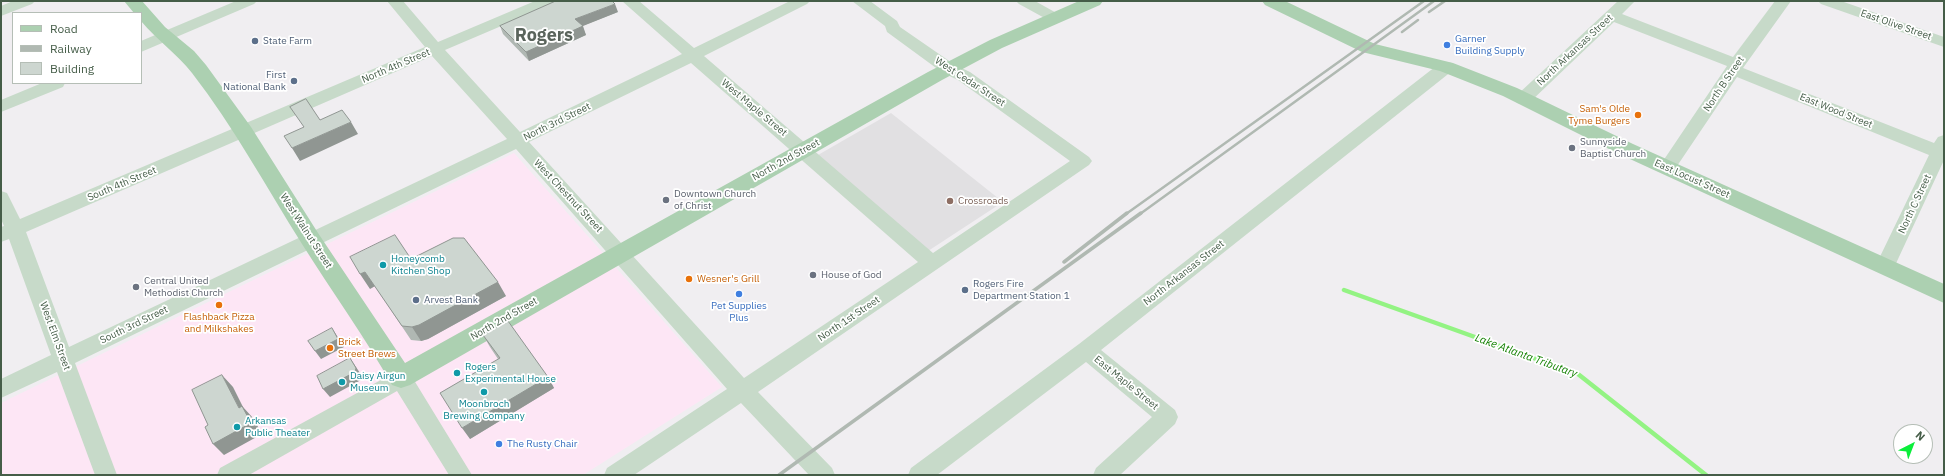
<!DOCTYPE html>
<style>
body{margin:0}
#map{position:relative;width:1945px;height:476px;overflow:hidden;background:#f0eef1;font-family:"IBM Plex Sans",sans-serif}
canvas{display:block}
.frame{position:absolute;inset:0;border:2px solid #455d48;pointer-events:none}
.legend{position:absolute;left:12px;top:12px;width:130px;height:72px;box-sizing:border-box;background:#fff;border:1px solid #b5beb6;margin:0;padding:5px 7px;list-style:none;font-size:12px;color:#455d48}
.legend li{display:flex;align-items:center;gap:8px;height:20px}
.legend b{width:20px;border:1px solid #b5beb6}
.north{position:absolute;left:1893px;top:424px;width:40px;height:40px;box-sizing:border-box;background:#fff;border:1px solid #b5beb6;border-radius:50%;rotate:42deg;font-size:11px;font-weight:700;line-height:16px;text-align:center;color:#455d48}
.north::after{content:'';display:block;margin:auto;width:14px;height:18px;background:#0bee3b;clip-path:polygon(50% 0,100% 100%,50% 72%,0 100%)}
</style>
<div id="map">
<canvas width="1945" height="476"></canvas>
<div class="frame"></div>
<ul class="legend">
<li><b style="height:5px;background:#acd0b1"></b>Road</li>
<li><b style="height:5px;background:#b0b9b2"></b>Railway</li>
<li><b style="height:11px;background:#cdd6d0"></b>Building</li>
</ul>
<div class="north">N</div>
</div>
<script>
const g = document.querySelector('canvas').getContext('2d');
g.lineJoin = 'round';
function paint(path, color) { g.fillStyle = color; g.fill(path, 'evenodd'); }
function trace(path, color, width, dash) { g.strokeStyle = color; g.lineWidth = width; g.lineCap = dash ? 'butt' : 'round'; g.setLineDash(dash || []); g.stroke(path); }
function drawText(font, color, halo, rows, align = 'center') {
  g.font = font + ' "IBM Plex Sans",sans-serif'; g.lineWidth = 3.5; g.setLineDash([]); g.textBaseline = 'middle'; g.strokeStyle = halo; g.fillStyle = color; for (const [text, x, y, turn = 0] of rows) {
    g.save(); g.translate(x, y); g.rotate((+turn || 0) * Math.PI / 180); g.textAlign = isNaN(turn) ? turn : align; if (halo) g.strokeText(text, 0, 0); g.fillText(text, 0, 0); g.restore();
  }
}
const commercial = new Path2D(`
 M 514,153 L 722,387 L 583,475 L 1,475 L 1,403 Z`);
const education = new Path2D(`
 M 891,113 L 1003,202 L 925,253 L 818,155 Z`);
const stream = new Path2D(`
 M 1344,290 L 1578,374 L 1706,475`);
const minor = new Path2D(`
 M 13,1 L 35,1 L 32,4 L 1,16 L 1,6 Z
 M 236,1 L 257,1 L 254,4 L 141,52 L 141,41 Z
 M 387,1 L 403,1 L 438,42 L 535,1 L 556,1 L 553,4 L 445,50 L 520,132 L 682,54 L 622,1 L 639,1 L 694,48 L 790,1 L 810,1 L 807,4 L 704,56 L 933,253 L 1070,161 L 958,80 L 943,73 L 887,32 L 885,26 L 852,1 L 870,1 L 897,21 L 900,27 L 955,65 L 970,72 L 1089,157 L 1092,161 L 1089,165 L 758,392 L 832,468 L 835,475 L 809,475 L 741,403 L 634,475 L 604,475 L 607,468 L 727,389 L 516,149 L 75,363 L 117,475 L 95,475 L 57,372 L 1,398 L 1,379 L 51,355 L 9,239 L 1,242 L 1,227 L 4,226 L 1,219 L 1,191 L 7,193 L 20,219 L 425,47 ZM 432,56 L 507,139 L 69,347 L 26,232 ZM 691,63 L 918,262 L 744,378 L 529,142 Z
 M 1016,1 L 1035,1 L 1060,15 L 1063,18 L 1060,21 L 1055,23 L 1050,21 L 1019,4 Z
 M 1618,1 L 1635,1 L 1622,14 L 1733,57 L 1775,1 L 1791,1 L 1743,68 L 1934,143 L 1938,137 L 1944,135 L 1944,160 L 1892,272 L 1885,274 L 1878,272 L 1875,267 L 1929,155 L 1737,77 L 1673,172 L 1667,174 L 1661,172 L 1658,168 L 1661,164 L 1727,66 L 1614,22 L 1529,103 L 1523,104 L 1517,103 L 1515,99 L 1517,95 Z
 M 1818,1 L 1841,1 L 1944,37 L 1944,47 L 1821,4 Z
 M 1446,62 L 1452,63 L 1454,67 L 1452,71 L 1101,350 L 1175,410 L 1178,417 L 1175,424 L 1120,475 L 1093,475 L 1096,468 L 1152,417 L 1086,362 L 937,475 L 908,475 L 911,468 L 1079,344 L 1440,63 Z
 M 42,83 L 65,83 L 63,87 L 1,112 L 1,100 Z
 M 401,369 L 409,372 L 472,475 L 449,475 L 397,391 L 249,475 L 217,475 L 220,468 Z`);
const major = new Path2D(`
 M 124,1 L 142,1 L 165,27 L 194,51 L 206,65 L 251,127 L 318,233 L 405,363 L 928,72 L 990,40 L 1079,1 L 1103,1 L 1100,5 L 1002,48 L 942,80 L 410,385 L 401,388 L 392,385 C 365,337 332,292 302,244 C 266,187 234,127 192,73 C 177,54 157,40 141,21 L 141,13 L 134,13 Z
 M 1262,1 L 1285,1 L 1375,44 L 1453,63 L 1517,88 L 1633,144 L 1944,284 L 1944,303 L 1619,154 L 1503,96 L 1440,71 L 1362,52 L 1265,5 Z`);
const railFar1 = new Path2D(`
 M 1429,12 L 1445,1
 M 1402,32 L 1418,20
 M 1126,214 L 1424,1
 M 1140,214 L 1434,1`);
const rail = new Path2D(`
 M 1064,262 L 1127,213
 M 779,475 L 1141,213`);
const wall = new Path2D(`
 M 618,12 L 582,26 L 586,35 L 529,61 L 503,34 L 500,26 Z
 M 411,259 L 506,296 L 428,339 L 421,341 L 411,340 L 375,286 L 370,289 Z
 M 483,335 L 548,377 L 554,388 L 470,439 L 498,359 L 490,347 Z`);
const shadedWall = new Path2D(`
 M 615,4 L 618,12 L 578,28 L 575,19 Z
 M 583,26 L 586,35 L 529,61 L 526,52 Z
 M 351,122 L 358,134 L 300,161 L 292,148 Z
 M 365,272 L 375,286 L 370,289 L 360,274 Z
 M 498,282 L 506,296 L 428,339 L 421,341 L 412,327 Z
 M 332,328 L 344,347 L 321,359 L 315,351 Z
 M 350,358 L 362,376 L 361,380 L 330,397 L 323,389 Z
 M 222,375 L 233,387 L 243,407 L 253,418 L 262,434 L 224,455 L 213,444 L 239,408 Z
 M 548,377 L 554,388 L 470,439 L 462,428 Z`);
const building = new Path2D(`
 M 556,1 L 612,1 L 615,4 L 575,19 L 583,26 L 526,52 L 500,26 Z
 M 306,99 L 320,120 L 342,110 L 351,122 L 292,148 L 284,136 L 304,127 L 290,107 Z
 M 395,235 L 411,259 L 453,238 L 464,238 L 498,282 L 419,325 L 412,327 L 402,326 L 365,272 L 360,274 L 350,257 Z
 M 508,321 L 548,377 L 462,428 L 440,393 L 500,358 L 483,335 Z
 M 332,328 L 338,339 L 315,351 L 308,341 Z
 M 350,358 L 356,368 L 355,372 L 323,389 L 317,376 Z
 M 222,375 L 239,408 L 242,406 L 251,423 L 213,444 L 205,427 L 208,425 L 192,390 Z`);
const markers = [
 [255,41,4,"#5c6f8a"],
 [1447,45,4,"#3f7fe0"],
 [294,81,4,"#5c6f8a"],
 [1638,115,4,"#e8710a"],
 [1572,148,4,"#6b7280"],
 [666,200,4,"#6b7280"],
 [950,201,4,"#8d6e63"],
 [383,265,4,"#0f9aa8"],
 [813,275,4,"#6b7280"],
 [689,279,4,"#e8710a"],
 [136,287,4,"#6b7280"],
 [965,290,4,"#5c6f8a"],
 [739,294,4,"#3f7fe0"],
 [416,300,4,"#5c6f8a"],
 [219,305,4,"#e8710a"],
 [330,348,4,"#e8710a"],
 [457,373,4,"#0f9aa8"],
 [342,382,4,"#0f9aa8"],
 [484,392,4,"#0f9aa8"],
 [237,427,4,"#0f9aa8"],
 [499,444,4,"#3f7fe0"]
];
const streetNames = [
 ["East Olive Street",1896,25,19],
 ["North Arkansas Street",1575,50,-43],
 ["North 4th Street",396,66,-23],
 ["West Cedar Street",970,82,33],
 ["North B Street",1724,84,-56],
 ["West Maple Street",754,108,40],
 ["East Wood Street",1836,111,22],
 ["North 3rd Street",557,122,-26],
 ["North 2nd Street",786,160,-29],
 ["East Locust Street",1692,179,24],
 ["South 4th Street",122,184,-23],
 ["West Chestnut Street",568,196,47],
 ["North C Street",1915,204,-65],
 ["West Walnut Street",306,231,57],
 ["North Arkansas Street",1184,273,-38],
 ["North 2nd Street",504,319,-30],
 ["North 1st Street",849,319,-34],
 ["South 3rd Street",134,325,-26],
 ["West Elm Street",55,336,70],
 ["East Maple Street",1126,383,39]
];
const shopNames = [
 ["Garner",1455,39],
 ["Building Supply",1455,51],
 ["Pet Supplies",739,306,"center"],
 ["Plus",739,318,"center"],
 ["The Rusty Chair",507,444]
];
const serviceNames = [
 ["State Farm",263,41],
 ["First",286,75,"right"],
 ["National Bank",286,87,"right"],
 ["Rogers Fire",973,284],
 ["Department Station 1",973,296],
 ["Arvest Bank",424,300]
];
const foodNames = [
 ["Sam's Olde",1630,109,"right"],
 ["Tyme Burgers",1630,121,"right"],
 ["Wesner's Grill",697,279],
 ["Flashback Pizza",219,317,"center"],
 ["and Milkshakes",219,329,"center"],
 ["Brick",338,342],
 ["Street Brews",338,354]
];
const worshipNames = [
 ["Sunnyside",1580,142],
 ["Baptist Church",1580,154],
 ["Downtown Church",674,194],
 ["of Christ",674,206],
 ["House of God",821,275],
 ["Central United",144,281],
 ["Methodist Church",144,293]
];
const educationNames = [
 ["Crossroads",958,201]
];
const cultureNames = [
 ["Honeycomb",391,259],
 ["Kitchen Shop",391,271],
 ["Rogers",465,367],
 ["Experimental House",465,379],
 ["Daisy Airgun",350,376],
 ["Museum",350,388],
 ["Moonbroch",484,404,"center"],
 ["Brewing Company",484,416,"center"],
 ["Arkansas",245,421],
 ["Public Theater",245,433]
];
const waterNames = [
 ["Lake Atlanta Tributary",1526,356,20]
];
const townNames = [
 ["Rogers",544,36]
];
paint(commercial, '#fde6f5');
paint(education, '#e1e0e2');
trace(stream, '#93f383', 4.5);
paint(minor, '#c7dac9');
paint(major, '#acd0b1');
trace(railFar1, '#b0b9b2', 2.5);
trace(rail, '#b0b9b2', 3.5);
paint(wall, '#b0b8b3');
paint(shadedWall, '#909692');
paint(building, '#cdd6d0');
trace(building, '#909692', 1);
for (const [x, y, r, color] of markers) { const dot = new Path2D(); dot.arc(x, y, r, 0, 2 * Math.PI); g.fillStyle = color; g.fill(dot); trace(dot, '#fff', 1.5); }
drawText('10px', '#455d48', '#fff', streetNames);
drawText('10px', '#366cbe', '#fff', shopNames, 'left');
drawText('10px', '#4e5e75', '#fff', serviceNames, 'left');
drawText('10px', '#c56008', '#fff', foodNames, 'left');
drawText('10px', '#5b616d', '#fff', worshipNames, 'left');
drawText('10px', '#785e54', '#fff', educationNames, 'left');
drawText('10px', '#0d838f', '#fff', cultureNames, 'left');
drawText('italic 11px', '#178306', '#fff', waterNames);
drawText('bold 18px', '#5a645c', '#fff', townNames);
</script>
